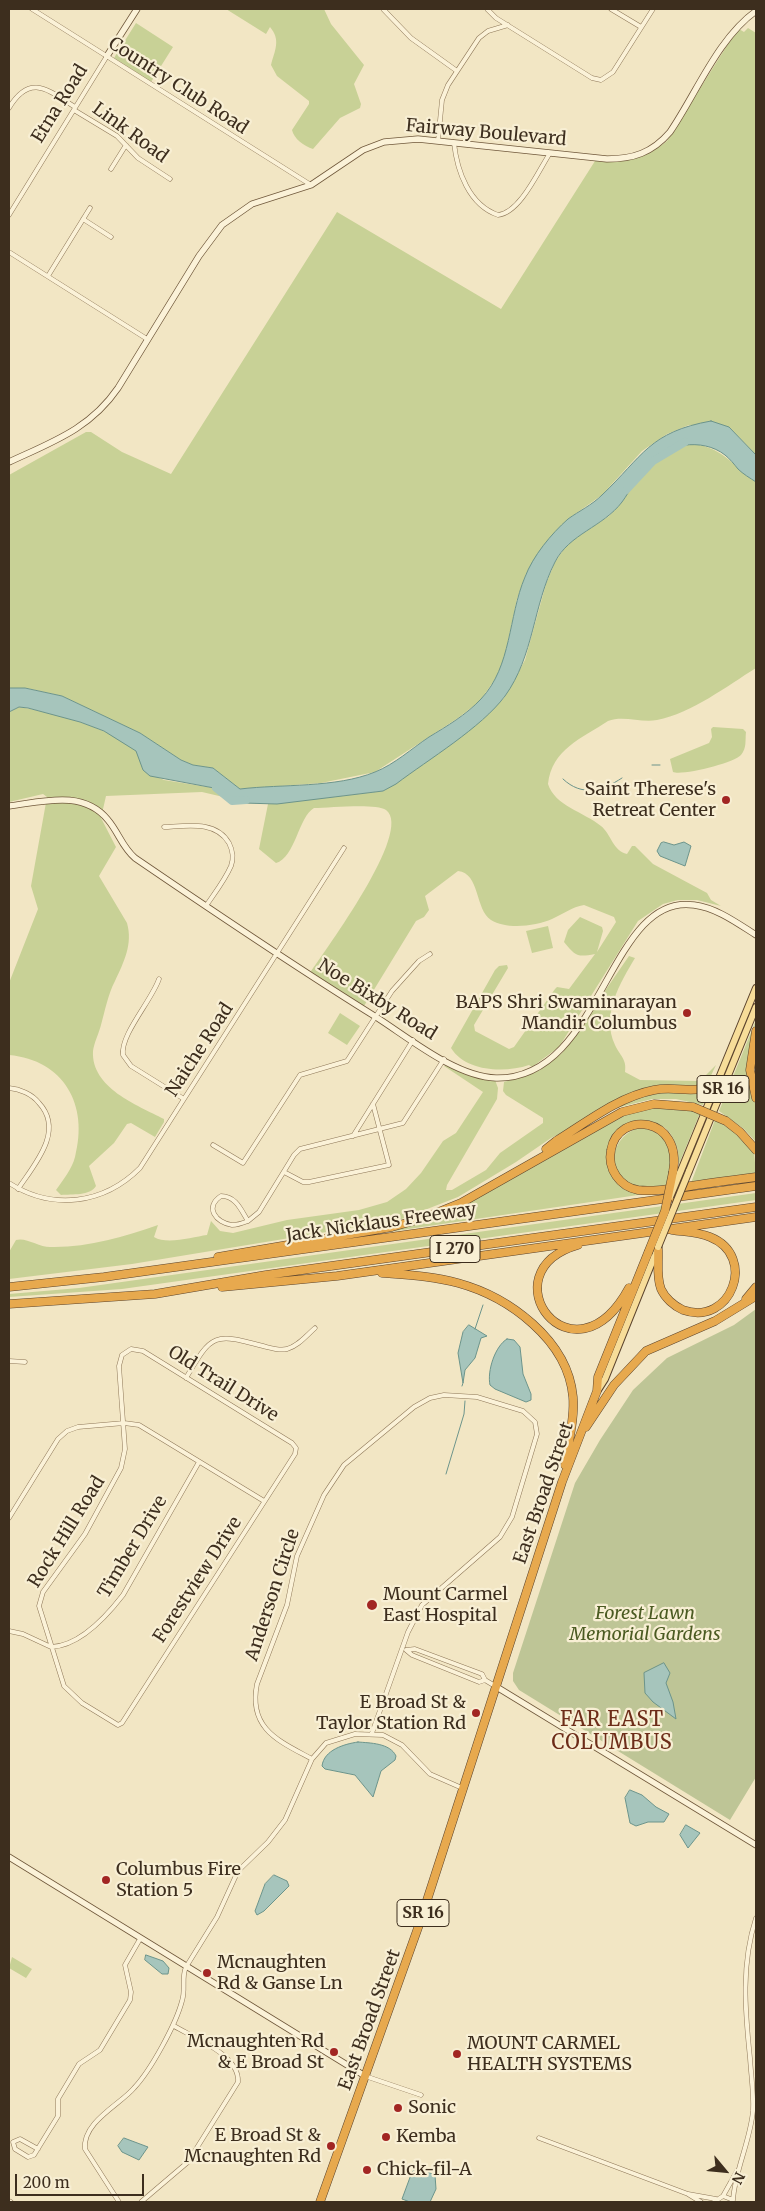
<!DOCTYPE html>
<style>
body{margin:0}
#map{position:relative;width:765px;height:2211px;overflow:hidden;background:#f2e6c4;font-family:Merriweather,serif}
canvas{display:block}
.frame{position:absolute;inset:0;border:10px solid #3d2e1e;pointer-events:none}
.north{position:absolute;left:700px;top:2146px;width:50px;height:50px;-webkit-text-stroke:4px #f8efd4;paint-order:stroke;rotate:118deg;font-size:14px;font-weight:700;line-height:20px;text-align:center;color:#3d2e1e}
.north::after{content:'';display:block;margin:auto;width:18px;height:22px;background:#3d2e1e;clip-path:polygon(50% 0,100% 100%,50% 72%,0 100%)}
.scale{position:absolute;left:15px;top:2174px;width:129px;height:22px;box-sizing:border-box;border:2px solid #3d2e1e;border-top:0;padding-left:6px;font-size:15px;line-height:18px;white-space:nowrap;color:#3d2e1e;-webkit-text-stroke:4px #f8efd4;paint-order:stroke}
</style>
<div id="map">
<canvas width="765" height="2211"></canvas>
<div class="frame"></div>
<div class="north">N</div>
<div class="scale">200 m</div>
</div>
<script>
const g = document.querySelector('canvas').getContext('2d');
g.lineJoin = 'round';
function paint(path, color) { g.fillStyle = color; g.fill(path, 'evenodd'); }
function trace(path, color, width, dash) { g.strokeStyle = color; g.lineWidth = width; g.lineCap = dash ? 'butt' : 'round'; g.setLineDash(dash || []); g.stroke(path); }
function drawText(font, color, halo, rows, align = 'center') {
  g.font = font + ' Merriweather,serif'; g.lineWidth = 4.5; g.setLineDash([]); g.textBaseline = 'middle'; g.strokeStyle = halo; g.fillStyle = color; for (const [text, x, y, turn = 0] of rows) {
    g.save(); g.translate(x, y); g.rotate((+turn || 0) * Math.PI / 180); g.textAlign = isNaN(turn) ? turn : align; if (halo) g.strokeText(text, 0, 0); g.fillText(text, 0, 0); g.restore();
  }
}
const green = new Path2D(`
 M 226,9 L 324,9 L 331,24 L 364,65 L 354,84 L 361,104 L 360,108 L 340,118 L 313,149 C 304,146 294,139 292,130 L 309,104 L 309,101 L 277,76 L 271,65 C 275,50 281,40 270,27 L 266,34 Z
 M 136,23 L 173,47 L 151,82 L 114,58 Z
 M 748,28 L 756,33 L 756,455 L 729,427 L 689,425 L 667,434 L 642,451 L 602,495 L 568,519 L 554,534 L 526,574 L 517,599 L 502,669 L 480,701 L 458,718 L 375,772 L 321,783 L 240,789 L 213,768 L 193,765 L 181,760 L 140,733 L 62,696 L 26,688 L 9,688 L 9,475 L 86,432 L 91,432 L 122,452 L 171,474 L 337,212 L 501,309 L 595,161 C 623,162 644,160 667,141 L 728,44 L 739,29 L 744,32 Z
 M 686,443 C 723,446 729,463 756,482 L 756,668 C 727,686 692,713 657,720 C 641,723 623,715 608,721 C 581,739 552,749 548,784 C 555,806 584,812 601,826 C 611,834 613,851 627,854 L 632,846 L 635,846 L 653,864 L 707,893 L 711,900 L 721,906 L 697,900 L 678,900 L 663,904 L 638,921 L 559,1047 L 532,1067 L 529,1065 C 505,1073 466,1072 451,1048 L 495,970 L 499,966 L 507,965 L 508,968 L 474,1025 L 475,1031 L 509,1049 L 514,1047 L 555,989 L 557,987 L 569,989 L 595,954 C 578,957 576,957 564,942 L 568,930 L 580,917 L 602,927 L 603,931 L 597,952 L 616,922 L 614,917 L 584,905 C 572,907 563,914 552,919 C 536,926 507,930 491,920 C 475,910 480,873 458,871 L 425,896 L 429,910 L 424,917 L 416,921 L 364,1006 L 310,973 C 325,950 414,831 386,810 C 376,803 329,808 314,808 C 299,816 295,858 276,863 L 259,849 L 268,804 L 383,791 L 482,720 L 504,698 L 525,660 L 546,584 L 555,562 L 568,543 L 609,516 L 622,502 L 646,465 L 657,454 Z
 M 19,707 C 48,711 118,730 137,752 C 141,757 141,764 143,770 L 164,780 L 214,788 L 232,799 L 202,792 L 106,796 L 101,818 L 116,847 L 99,876 L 127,923 C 133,944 124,962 115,981 C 108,994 105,1011 101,1025 C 99,1033 94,1043 93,1051 C 91,1088 137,1105 164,1119 L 164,1122 L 155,1137 L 131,1123 L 127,1124 L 114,1143 L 89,1166 L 96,1186 C 90,1196 72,1194 61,1195 L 56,1190 C 63,1180 72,1169 75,1157 C 89,1105 64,1060 9,1055 L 9,983 L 38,909 L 31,886 L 47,797 L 43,794 L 9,802 L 9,712 Z
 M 713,727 L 743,729 L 746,732 C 745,740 747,748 741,755 C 734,763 682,776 673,772 L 670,759 L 709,743 L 712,737 L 711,729 Z
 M 548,926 L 553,948 L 532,953 L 526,931 Z
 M 629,956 L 635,958 C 620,983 601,1015 615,1045 C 620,1056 627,1059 625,1072 L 640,1080 L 700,1081 L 716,1065 L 706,1086 L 657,1087 L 551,1138 L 516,1162 L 458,1197 L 399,1220 L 132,1264 L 9,1279 L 9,1252 L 16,1240 C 26,1237 39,1247 50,1247 C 86,1248 124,1237 158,1225 L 154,1237 C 167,1245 193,1237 207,1235 L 211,1221 L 220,1231 L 233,1233 L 287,1220 L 359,1210 L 387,1202 L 406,1189 L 421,1173 L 443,1141 L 456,1133 L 483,1092 L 444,1066 L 446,1065 L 466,1075 L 495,1080 L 498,1088 L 497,1099 L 447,1185 L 446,1190 L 452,1190 L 486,1170 L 500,1153 L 543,1123 L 543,1118 L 506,1095 L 503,1091 L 504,1082 L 540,1070 L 562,1053 Z
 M 340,1013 L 360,1026 L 347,1045 L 328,1033 Z
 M 756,1020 L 751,1043 L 754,1099 L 756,1103 L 756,1142 L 744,1129 L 719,1111 Z
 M 661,1092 L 707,1093 L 703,1105 L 676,1099 L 652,1099 L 612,1109 L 632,1099 Z
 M 650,1107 L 689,1110 L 700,1113 L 679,1164 C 678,1159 679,1151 676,1145 C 665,1112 639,1125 617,1134 L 610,1168 L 640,1194 L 638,1195 L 388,1232 L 422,1222 L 618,1117 Z
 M 715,1120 L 731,1129 L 754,1152 L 756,1173 L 691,1183 Z
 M 638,1128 C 654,1129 670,1137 673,1154 C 674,1163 668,1177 666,1186 C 658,1187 648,1189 639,1187 C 605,1179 607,1139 638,1128 Z
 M 756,1193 L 756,1200 L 122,1289 L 9,1297 L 9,1294 L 79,1288 Z
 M 12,1957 L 32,1969 L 26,1978 L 9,1968 Z`);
const cemetery = new Path2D(`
 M 756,1309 L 756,1777 L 730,1820 L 519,1690 L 513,1681 L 513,1673 L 575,1483 L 600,1440 L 633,1390 L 667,1358 L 734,1325 Z`);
const water = new Path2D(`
 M 711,421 L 729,427 L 756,455 L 756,482 C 750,478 743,474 738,469 C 734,464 730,459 725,455 C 702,437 665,444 646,464 C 636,476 631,490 622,502 C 603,527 569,534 555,562 C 533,605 534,656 505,696 C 481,728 429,759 396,784 L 383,791 L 277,804 L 243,803 L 214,788 L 150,776 L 143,770 L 136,751 L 104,731 L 80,722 L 28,708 L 19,707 L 9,712 L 9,688 L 25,688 L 62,696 L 140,733 L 181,760 L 193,765 L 213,768 L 240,789 C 282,784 336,788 375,772 C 395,764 411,749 429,737 C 447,726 466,715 481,699 C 512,666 508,617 525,577 C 533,556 551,534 568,519 C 579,511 592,505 602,495 C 643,456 649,432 711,421 Z
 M 664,842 L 674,845 L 684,842 L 691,846 L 685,866 L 660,856 L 657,851 L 661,843 Z
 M 469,1325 L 487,1336 L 481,1338 L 475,1358 L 465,1370 L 463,1383 L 458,1353 L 463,1332 Z
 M 507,1339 L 514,1340 L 520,1347 L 523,1374 L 531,1394 L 531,1400 L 526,1402 L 495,1389 L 490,1385 C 487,1371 495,1346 507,1339 Z
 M 664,1663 L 670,1673 L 666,1683 L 673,1702 L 676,1719 L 653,1702 L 645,1693 L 644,1673 Z
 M 358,1742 C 370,1743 390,1743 396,1756 L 395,1760 L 381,1771 L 373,1797 L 355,1775 L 325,1769 L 322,1766 C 324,1750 344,1744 358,1742 Z
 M 630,1790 L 642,1795 L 656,1807 L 669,1814 L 664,1822 L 648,1822 L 636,1826 L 630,1823 L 625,1798 Z
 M 686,1825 L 700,1833 L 688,1848 L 680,1835 Z
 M 274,1875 L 287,1881 L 289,1886 L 264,1911 L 257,1915 L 255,1911 L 265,1884 Z
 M 146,1955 L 163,1961 L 169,1968 L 168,1974 L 162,1974 L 145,1960 Z
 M 124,2138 L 148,2147 L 139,2160 L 122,2152 L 118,2146 Z
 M 418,2168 L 435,2175 L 436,2189 L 430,2202 L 410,2202 L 402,2199 L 412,2172 Z`);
const stream = new Path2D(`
 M 652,765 L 660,765
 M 563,779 C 582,797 602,791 622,778
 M 475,1329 L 483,1305
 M 462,1386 L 463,1383
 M 446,1474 L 464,1414 L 465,1401`);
const river = new Path2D(`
 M 626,490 L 653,461 L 685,442
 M 216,788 L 232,801 L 246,800`);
const street = new Path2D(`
 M 32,9 L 311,185
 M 383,9 L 411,38 L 457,71
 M 487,9 L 496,18 L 592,78 L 601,80 L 613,72 L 653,9
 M 611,9 L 641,27
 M 9,108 C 30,73 48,90 75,107
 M 74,110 L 117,136 L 138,158 L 170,179
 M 438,141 L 442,100 L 448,85 L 479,38 L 488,31 L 508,25
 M 454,143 C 457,171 469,205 498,215 C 520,213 539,170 550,153
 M 111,169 L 126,145
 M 9,215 L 107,56
 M 83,219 L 111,237
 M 9,252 L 147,339
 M 48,276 L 90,208
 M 164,827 C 186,826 216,820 229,843 C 233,851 234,858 231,866 C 225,880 214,894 206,906
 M 159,979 C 152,1000 120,1035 123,1055 L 131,1066 L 184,1099
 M 9,1088 C 20,1089 32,1094 39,1103 C 65,1131 34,1165 18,1189
 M 353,1136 L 413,1040
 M 213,1145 L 243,1163 L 300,1075 L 347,1061 L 392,991 L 419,961 L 430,954
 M 284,1172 L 303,1182 L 309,1182 L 389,1165 L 373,1104
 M 9,1183 C 53,1211 104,1204 140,1168 L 344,848
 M 221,1196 C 236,1196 241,1210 248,1221 C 243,1223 238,1225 232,1225 C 216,1223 204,1207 221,1196 Z
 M 248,1221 L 259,1212 L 294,1155 L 300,1149 L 403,1123 L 444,1059
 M 131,1349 L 143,1351 L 292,1443 L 296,1448 L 295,1454 L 122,1723 L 118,1725 L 82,1703 L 64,1686 L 39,1606 L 43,1592 L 85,1534 L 121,1468 L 125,1449 L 119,1366 L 122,1355 Z
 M 9,1361 L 25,1362
 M 186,1378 C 212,1333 214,1333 263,1346 C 271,1348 279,1351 287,1349 C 298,1346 306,1336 315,1328
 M 9,1518 L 58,1439 L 67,1431 L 78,1427 L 124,1423 L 139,1425 L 264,1501
 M 9,1631 L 23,1634 L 51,1647
 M 51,1647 C 80,1646 106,1617 123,1595 L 199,1462
 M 406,1650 L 415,1649 L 482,1674 L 485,1680 L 495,1686
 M 406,1650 L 412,1655 L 479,1682 L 485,1680
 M 312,1759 C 279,1741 248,1729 257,1684 L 287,1605 L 297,1556 L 324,1495 L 344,1465 L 414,1407 L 430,1398 L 444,1395 L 477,1397 L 523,1411 L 535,1422 L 537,1434 L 512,1517 L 500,1537 L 422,1605 L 408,1632 L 372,1733
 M 365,2076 L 421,2095
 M 539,2138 L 688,2194
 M 38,2149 L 20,2139 L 13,2142 L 15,2149 L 28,2157 L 34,2155 L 58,2116 L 58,2099 L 79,2064 L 100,2050 L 130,2000 L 131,1992 L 125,1965 L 140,1939
 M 723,2196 L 737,2171
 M 733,2200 C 735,2170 750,2142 753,2111 C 754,2094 751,2075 750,2058 C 745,2010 741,1964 756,1918
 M 9,2201 L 11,2202
 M 119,2202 L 85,2149 C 82,2122 121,2104 134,2088 C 151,2070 176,2024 182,2001 C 186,1989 181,1978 186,1967 L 217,1917 L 238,1871 L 268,1842 L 285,1820 L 312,1759 L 326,1743 L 355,1734 L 383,1735 L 402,1745 L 430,1774 L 462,1788
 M 141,2202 L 188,2162 L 238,2082 C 240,2055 194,2038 174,2026
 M 701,2202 L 688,2194 L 716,2199
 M 714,2202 L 723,2196 L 733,2200`);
const secondary = new Path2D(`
 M 107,56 L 137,9
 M 9,462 C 52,442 90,429 118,388 L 199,256 L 222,225 L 252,204 L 311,185 L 363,150 L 384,142 L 418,139 L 607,159 C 633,159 652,153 670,132 C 696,94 718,38 756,11
 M 9,806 C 42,802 83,789 108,820 C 119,833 122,847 135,858 C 214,912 294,966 376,1017 C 409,1038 456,1077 496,1078 C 603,1080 608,892 694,905 C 717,908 737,923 756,935
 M 495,1686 L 756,1845
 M 9,1857 L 365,2076`);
const primary = new Path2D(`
 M 689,1171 L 756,1007
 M 680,1173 L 756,988
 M 598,1390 L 605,1379 L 657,1250`);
const highway = new Path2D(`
 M 756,1031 L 750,1070 L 756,1098
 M 726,1121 L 740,1132 L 756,1150
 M 546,1149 L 556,1141 C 587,1122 618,1097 654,1090 C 679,1085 700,1098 719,1079
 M 673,1172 C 683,1116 618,1110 611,1150 C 607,1169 620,1187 638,1190 C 653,1192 669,1189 684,1187 C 708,1183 732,1180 756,1177
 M 578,1245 C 485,1272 573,1391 629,1288
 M 658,1247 C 659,1261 656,1277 661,1289 C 665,1298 674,1306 683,1310 C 731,1327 758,1256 710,1237 C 698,1232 685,1232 672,1230
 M 218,1257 L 392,1227 L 424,1218 L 461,1203 L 622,1112 L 654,1104 L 693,1107
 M 382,1273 C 408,1275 433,1276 458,1283 C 509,1297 568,1340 573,1397 C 575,1419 568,1443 565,1465
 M 9,1287 L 104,1277 L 756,1186
 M 222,1287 L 337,1276 L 756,1217
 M 746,1299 L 756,1287
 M 9,1304 L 155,1294 L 266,1275 L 756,1207
 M 586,1427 L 614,1385 L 646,1351 L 715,1321 L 756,1296
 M 320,2202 L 419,1925 L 562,1482 L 597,1391 L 598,1377 L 648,1253`);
const primaryBridge = new Path2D(`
 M 670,1197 L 680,1173
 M 658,1247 L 689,1171`);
const highwayBridge = new Path2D(`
 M 693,1107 L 726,1121
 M 648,1253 L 665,1211 L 673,1172`);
const markers = [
 [726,800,5,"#a22623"],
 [687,1013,5,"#a22623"],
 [372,1605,6,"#a22623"],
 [476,1713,5,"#a22623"],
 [106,1880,5,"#a22623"],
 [207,1973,5,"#a22623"],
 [334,2052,5,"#a22623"],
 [457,2054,5,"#a22623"],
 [398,2108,5,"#a22623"],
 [386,2137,5,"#a22623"],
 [331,2146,5,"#a22623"],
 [367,2170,5,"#a22623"]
];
const shields = [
 [723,1089,52],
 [455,1249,50],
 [423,1913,52]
];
const shieldNames = [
 ["SR 16",723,1089],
 ["I 270",455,1249],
 ["SR 16",423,1913]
];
const streetNames = [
 ["Country Club Road",178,86,33],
 ["Etna Road",60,104,-58],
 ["Link Road",130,133,36],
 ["Fairway Boulevard",486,133,5],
 ["Noe Bixby Road",377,1000,32],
 ["Naiche Road",200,1050,-57],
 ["Jack Nicklaus Freeway",381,1223,-8],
 ["Old Trail Drive",223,1384,32],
 ["East Broad Street",544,1493,-71],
 ["Rock Hill Road",67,1532,-58],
 ["Timber Drive",133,1547,-59],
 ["Forestview Drive",198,1580,-57],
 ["Anderson Circle",273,1595,-72],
 ["East Broad Street",370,2020,-70]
];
const poiNames = [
 ["Saint Therese's",716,790,"right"],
 ["Retreat Center",716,811,"right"],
 ["BAPS Shri Swaminarayan",677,1003,"right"],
 ["Mandir Columbus",677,1024,"right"],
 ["Mount Carmel",383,1595],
 ["East Hospital",383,1616],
 ["E Broad St &",466,1703,"right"],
 ["Taylor Station Rd",466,1724,"right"],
 ["Columbus Fire",116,1870],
 ["Station 5",116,1891],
 ["Mcnaughten",217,1963],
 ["Rd & Ganse Ln",217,1984],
 ["Mcnaughten Rd",324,2042,"right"],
 ["& E Broad St",324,2063,"right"],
 ["MOUNT CARMEL",467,2044],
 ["HEALTH SYSTEMS",467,2065],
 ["Sonic",408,2108],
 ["E Broad St &",321,2136,"right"],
 ["Mcnaughten Rd",321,2157,"right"],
 ["Kemba",396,2137],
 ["Chick-fil-A",377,2170]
];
const parkNames = [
 ["Forest Lawn",645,1614],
 ["Memorial Gardens",645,1635]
];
const quarterNames = [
 ["FAR EAST",612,1720],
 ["COLUMBUS",612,1743]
];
paint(green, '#c8d196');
paint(cemetery, '#bec596');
paint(water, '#a6c5bc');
trace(water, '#6c948b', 1);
trace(stream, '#6c948b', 1);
trace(river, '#a6c5bc', 8);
trace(street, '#8e7758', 5);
trace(secondary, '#70583b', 7);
trace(primary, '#5c442d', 8);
trace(highway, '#5c442d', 9);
trace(street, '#fbf2d8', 4);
trace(secondary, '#fbf2d8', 5.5);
trace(primary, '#f7dd99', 6);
trace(highway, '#e7a94e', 8);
trace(primaryBridge, '#5c442d', 8, []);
trace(highwayBridge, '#5c442d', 9, []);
trace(primaryBridge, '#f7dd99', 6);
trace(highwayBridge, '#e7a94e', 8);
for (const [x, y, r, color] of markers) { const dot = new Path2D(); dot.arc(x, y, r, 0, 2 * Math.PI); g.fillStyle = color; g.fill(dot); trace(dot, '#f8efd4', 2); }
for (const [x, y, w] of shields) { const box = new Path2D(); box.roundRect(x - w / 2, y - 13.5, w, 27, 4); g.fillStyle = '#f8efd4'; g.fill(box); trace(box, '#3d2e1e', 1); }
drawText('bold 16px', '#3d2e1e', null, shieldNames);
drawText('18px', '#3d2e1e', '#f8efd4', streetNames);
drawText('18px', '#3d2e1e', '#f8efd4', poiNames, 'left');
drawText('italic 18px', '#4b5b22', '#f8efd4', parkNames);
g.letterSpacing = '1px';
drawText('20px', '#6d2d19', '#f8efd4', quarterNames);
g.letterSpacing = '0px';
</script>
